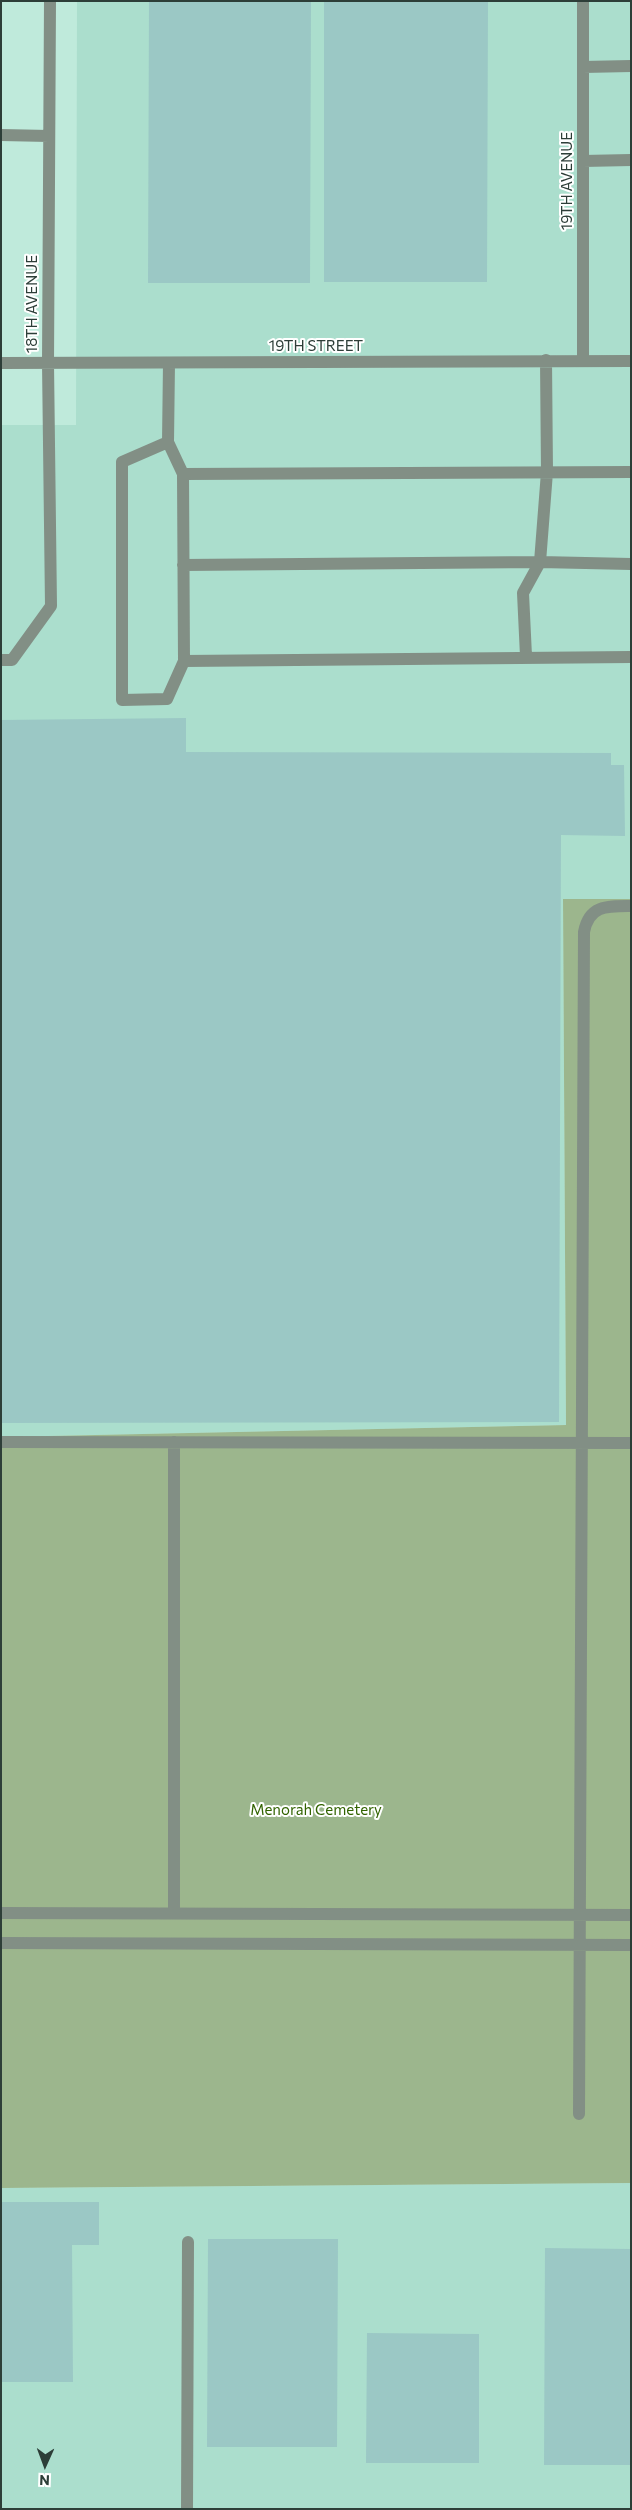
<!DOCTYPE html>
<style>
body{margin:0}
#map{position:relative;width:632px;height:2510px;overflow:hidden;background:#bfeadb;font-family:Commissioner,sans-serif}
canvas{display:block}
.frame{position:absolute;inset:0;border:2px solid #2d3e38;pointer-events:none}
.north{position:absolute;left:20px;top:2440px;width:50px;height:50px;-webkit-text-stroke:4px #fff;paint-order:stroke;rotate:182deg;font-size:14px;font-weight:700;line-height:20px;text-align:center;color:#2d3e38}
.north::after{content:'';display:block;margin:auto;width:18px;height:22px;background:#2d3e38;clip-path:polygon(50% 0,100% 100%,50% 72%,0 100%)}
</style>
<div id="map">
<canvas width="632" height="2510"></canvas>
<div class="frame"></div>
<div class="north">N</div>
</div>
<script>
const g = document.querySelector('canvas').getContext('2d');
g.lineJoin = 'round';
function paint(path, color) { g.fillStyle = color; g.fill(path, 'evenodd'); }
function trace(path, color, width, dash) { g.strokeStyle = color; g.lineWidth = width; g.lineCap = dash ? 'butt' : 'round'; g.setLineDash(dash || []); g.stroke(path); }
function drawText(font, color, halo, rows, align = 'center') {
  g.font = font + ' Commissioner,sans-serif'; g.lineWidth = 4; g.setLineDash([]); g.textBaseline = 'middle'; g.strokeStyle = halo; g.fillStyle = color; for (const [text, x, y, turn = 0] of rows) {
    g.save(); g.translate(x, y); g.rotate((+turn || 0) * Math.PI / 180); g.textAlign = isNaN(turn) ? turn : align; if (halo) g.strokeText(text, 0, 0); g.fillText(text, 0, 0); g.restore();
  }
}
const built = new Path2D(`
 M 77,1 L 631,1 L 631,899 L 563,899 L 566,1425 L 1,1437 L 1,425 L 76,425 Z
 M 631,2183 L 631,2509 L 1,2509 L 1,2188 Z`);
const green = new Path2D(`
 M 563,899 L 631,899 L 631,2183 L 1,2188 L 1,1437 L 566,1425 Z`);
const building = new Path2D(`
 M 149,1 L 311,1 L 310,283 L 148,283 Z
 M 324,1 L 488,1 L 487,282 L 324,282 Z
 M 186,718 L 186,752 L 611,753 L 611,765 L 624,765 L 625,836 L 561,835 L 559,1422 L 1,1423 L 1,720 Z
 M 1,2202 L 99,2202 L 99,2245 L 72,2245 L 73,2382 L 1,2382 Z
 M 208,2239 L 338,2239 L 337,2447 L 207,2447 Z
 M 545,2248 L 631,2249 L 631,2465 L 544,2465 Z
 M 367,2333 L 479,2334 L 479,2463 L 366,2463 Z`);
const minor = new Path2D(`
 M 583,1 L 583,361
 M 583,67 L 631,66
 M 1,135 L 49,136
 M 583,161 L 631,160
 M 1,363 L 631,361
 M 168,442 L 122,462 L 122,700 L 167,699 L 184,661 L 183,474 L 168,442 L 169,363
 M 183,474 L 631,472
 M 183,565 L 540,562 L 631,564
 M 526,656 L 523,593 L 540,562 L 547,472 L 546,360
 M 1,660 L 12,660 L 51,606 L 48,363 L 50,1
 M 184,661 L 631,657
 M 1,1442 L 631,1443
 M 1,1913 L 631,1915
 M 174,1913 L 174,1442
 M 1,1943 L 631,1945
 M 579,2114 L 584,932 C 589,905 607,906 631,906
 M 187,2509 L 188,2242`);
const streetNames = [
 ["19TH AVENUE",567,181,-90],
 ["18TH AVENUE",32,304,-90],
 ["19TH STREET",316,346]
];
const parkNames = [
 ["Menorah Cemetery",316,1810]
];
paint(built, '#abdecd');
paint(green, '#9cb68d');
paint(building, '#9bc8c5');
trace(minor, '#828f85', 12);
drawText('15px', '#2d3e38', '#fff', streetNames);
drawText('15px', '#326300', '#fff', parkNames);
</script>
